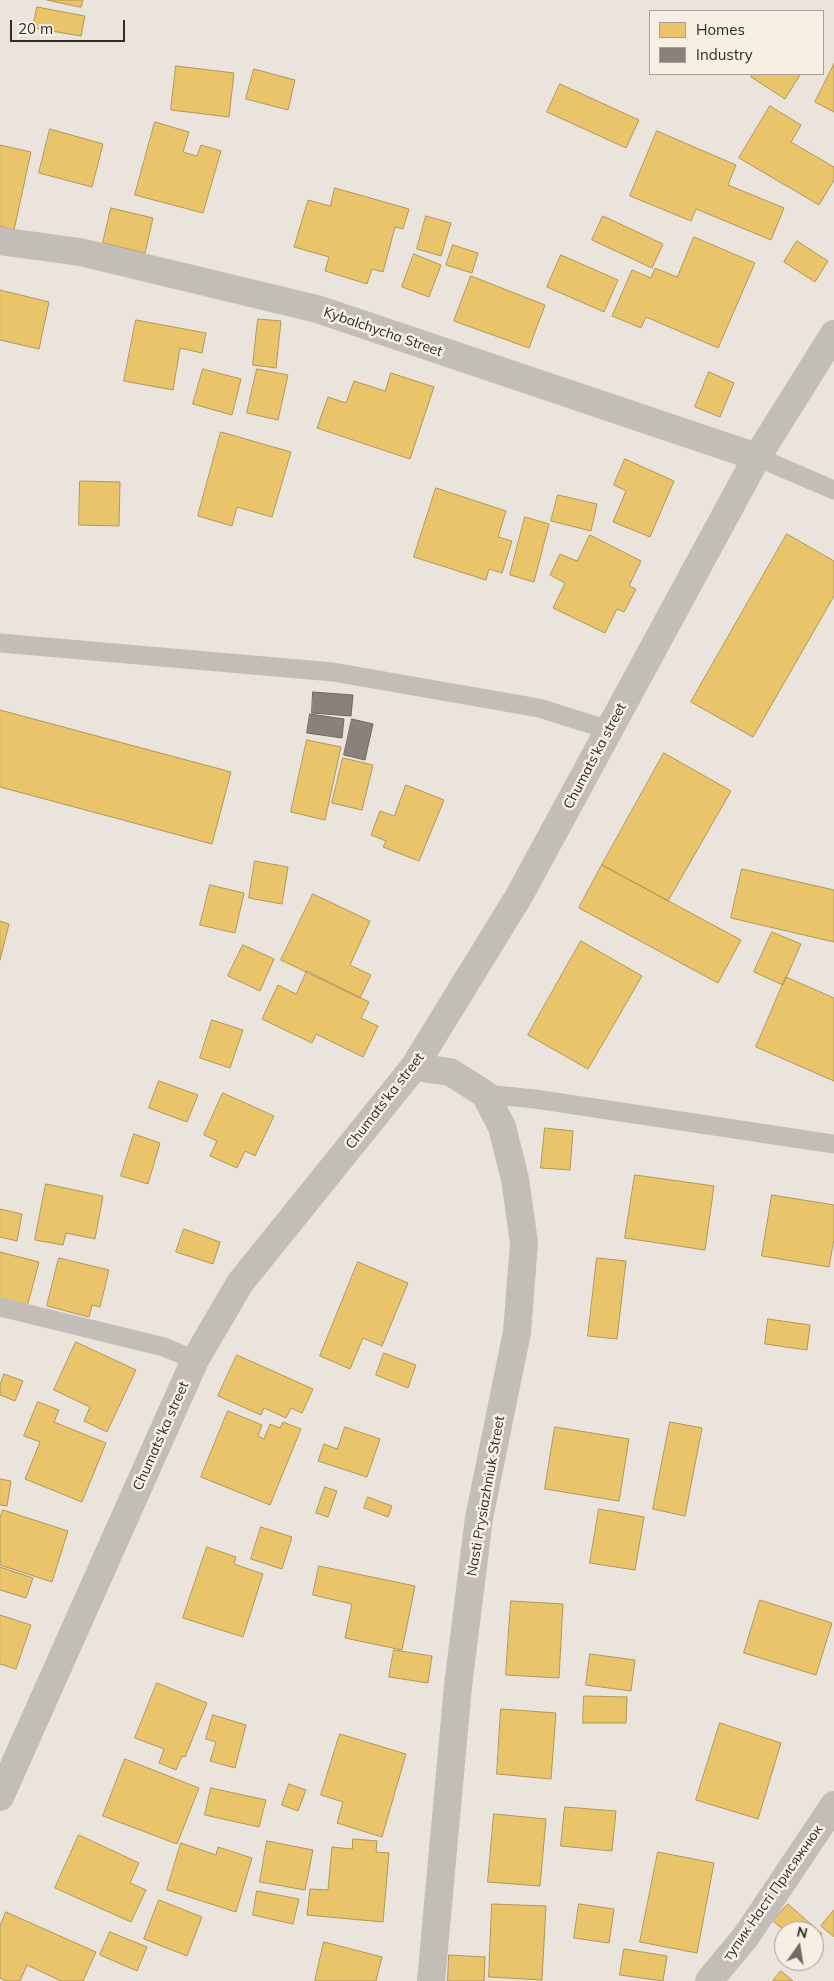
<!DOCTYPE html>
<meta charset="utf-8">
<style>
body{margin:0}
#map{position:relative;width:834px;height:1981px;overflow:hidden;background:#eae4dd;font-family:Mulish,sans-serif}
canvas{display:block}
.legend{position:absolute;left:649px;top:10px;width:175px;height:65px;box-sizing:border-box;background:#f7efe3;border:1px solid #a8a097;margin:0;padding:6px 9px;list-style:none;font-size:15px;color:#322a25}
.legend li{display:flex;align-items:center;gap:10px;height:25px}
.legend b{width:25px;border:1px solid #a8a097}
.north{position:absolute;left:774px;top:1921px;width:50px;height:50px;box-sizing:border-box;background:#f7efe3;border:1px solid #a8a097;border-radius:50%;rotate:13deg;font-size:14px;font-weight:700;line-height:20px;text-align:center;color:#322a25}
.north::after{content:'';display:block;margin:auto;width:18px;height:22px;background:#726b65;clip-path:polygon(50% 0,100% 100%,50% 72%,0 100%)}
.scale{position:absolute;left:10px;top:20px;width:115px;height:22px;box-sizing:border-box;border:2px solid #322a25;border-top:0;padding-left:6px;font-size:15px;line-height:18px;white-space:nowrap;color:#322a25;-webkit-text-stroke:4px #f7efe3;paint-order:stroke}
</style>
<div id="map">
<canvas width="834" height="1981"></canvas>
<ul class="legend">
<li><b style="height:14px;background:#e9c46a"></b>Homes</li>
<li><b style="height:14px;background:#8a817c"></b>Industry</li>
</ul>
<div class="north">N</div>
<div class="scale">20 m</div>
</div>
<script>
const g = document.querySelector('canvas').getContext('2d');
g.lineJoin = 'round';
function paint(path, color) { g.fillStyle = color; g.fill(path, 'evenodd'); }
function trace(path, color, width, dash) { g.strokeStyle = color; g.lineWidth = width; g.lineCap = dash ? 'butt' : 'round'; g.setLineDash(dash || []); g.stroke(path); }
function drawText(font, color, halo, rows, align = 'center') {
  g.font = font + ' Mulish,sans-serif'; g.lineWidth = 5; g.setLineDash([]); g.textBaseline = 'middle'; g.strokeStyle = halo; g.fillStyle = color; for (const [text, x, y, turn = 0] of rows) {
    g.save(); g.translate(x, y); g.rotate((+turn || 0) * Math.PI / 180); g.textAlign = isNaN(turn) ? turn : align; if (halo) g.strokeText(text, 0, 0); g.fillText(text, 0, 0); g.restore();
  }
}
const homes = new Path2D(`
 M 47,0 L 83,0 L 81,7 Z
 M 37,7 L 85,16 L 81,36 L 33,28 Z
 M 834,64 L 834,112 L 815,102 Z
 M 176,66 L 234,73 L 229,117 L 171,110 Z
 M 254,69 L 295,80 L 288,110 L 246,99 Z
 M 753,74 L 799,74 L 800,75 L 785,99 L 751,77 Z
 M 560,84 L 639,120 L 626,148 L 547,112 Z
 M 770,106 L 801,125 L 791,142 L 834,167 L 834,180 L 819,205 L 739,158 Z
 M 155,122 L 189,132 L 183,152 L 197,156 L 201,145 L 221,151 L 203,213 L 135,195 Z
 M 50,129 L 103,144 L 92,187 L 39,173 Z
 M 657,131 L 736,165 L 728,185 L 784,208 L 771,240 L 696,209 L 691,221 L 630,196 Z
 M 0,145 L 31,152 L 14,230 L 0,226 Z
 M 335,188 L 409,209 L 403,229 L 395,227 L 383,272 L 372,269 L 367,284 L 325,271 L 329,257 L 294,247 L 308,200 L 330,206 Z
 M 111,208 L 153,218 L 145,253 L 103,243 Z
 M 426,216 L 451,223 L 441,256 L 417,249 Z
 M 603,216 L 663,244 L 652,268 L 592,240 Z
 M 694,237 L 755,263 L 718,348 L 646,317 L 641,328 L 612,316 L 632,270 L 651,278 L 655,268 L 677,277 Z
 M 797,241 L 828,261 L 815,282 L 784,262 Z
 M 453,245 L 478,253 L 472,273 L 446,265 Z
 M 414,254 L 441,265 L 429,297 L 402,287 Z
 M 561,255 L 618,280 L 604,312 L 547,287 Z
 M 471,276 L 545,305 L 529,348 L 454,321 Z
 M 0,290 L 49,302 L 39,349 L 0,340 Z
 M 258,319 L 281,321 L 276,368 L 253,365 Z
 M 136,320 L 206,333 L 202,353 L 180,348 L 173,390 L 124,381 Z
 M 203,369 L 241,379 L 232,415 L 193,404 Z
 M 257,369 L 288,375 L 278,420 L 247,413 Z
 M 709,372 L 734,383 L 720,417 L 695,407 Z
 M 391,373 L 434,387 L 410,459 L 317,428 L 328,397 L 346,403 L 354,381 L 385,391 Z
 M 221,432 L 291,452 L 272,517 L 237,507 L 232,526 L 198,516 Z
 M 625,459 L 674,481 L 650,537 L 613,522 L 626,491 L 614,485 Z
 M 80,481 L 120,482 L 119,526 L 79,525 Z
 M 436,488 L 506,511 L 498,537 L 512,541 L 502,573 L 489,569 L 486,580 L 414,557 Z
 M 558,495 L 597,504 L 591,531 L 551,521 Z
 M 525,517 L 549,524 L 534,582 L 510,575 Z
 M 787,534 L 834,561 L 834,596 L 753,737 L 691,702 Z
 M 590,535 L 641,561 L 629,586 L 636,589 L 624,612 L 617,609 L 605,633 L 553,608 L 565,583 L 550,575 L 560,554 L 577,561 Z
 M 0,710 L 231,772 L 212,844 L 0,787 Z
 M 307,740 L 341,747 L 325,820 L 291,812 Z
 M 664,753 L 731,791 L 668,901 L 602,865 Z
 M 343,758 L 373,765 L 362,810 L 332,803 Z
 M 406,785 L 444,800 L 419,861 L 383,847 L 386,841 L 371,835 L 380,811 L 394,816 Z
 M 255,861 L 288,867 L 282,904 L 249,898 Z
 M 602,865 L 741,940 L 718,983 L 579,908 Z
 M 742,869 L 834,890 L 834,942 L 731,918 Z
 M 210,885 L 244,893 L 235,933 L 200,925 Z
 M 313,894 L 370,921 L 350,965 L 371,975 L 360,998 L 281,960 Z
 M 0,921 L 9,924 L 0,960 Z
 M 772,932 L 801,944 L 783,985 L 754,972 Z
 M 581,941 L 642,976 L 588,1069 L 528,1035 Z
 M 243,945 L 274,959 L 260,991 L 228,976 Z
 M 307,971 L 369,1002 L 361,1018 L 378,1026 L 363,1057 L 316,1034 L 312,1043 L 262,1019 L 278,985 L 296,994 Z
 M 786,977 L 834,998 L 834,1081 L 756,1047 Z
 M 212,1020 L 243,1030 L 230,1068 L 200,1058 Z
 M 159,1081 L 198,1095 L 187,1122 L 149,1108 Z
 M 223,1093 L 274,1116 L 255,1156 L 245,1151 L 237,1168 L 210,1156 L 217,1141 L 204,1135 Z
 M 545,1128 L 573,1131 L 570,1170 L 541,1168 Z
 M 134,1134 L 160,1143 L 148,1184 L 121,1176 Z
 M 635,1175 L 714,1186 L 705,1250 L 625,1238 Z
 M 46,1184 L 103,1196 L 95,1239 L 66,1233 L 63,1245 L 35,1240 Z
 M 772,1195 L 834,1205 L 834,1239 L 829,1267 L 762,1256 Z
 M 0,1209 L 22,1214 L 17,1241 L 0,1237 Z
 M 184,1229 L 220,1242 L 213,1264 L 176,1252 Z
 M 0,1252 L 39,1262 L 27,1307 L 0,1300 Z
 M 59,1258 L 109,1270 L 100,1307 L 92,1305 L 89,1317 L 47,1306 Z
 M 597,1258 L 626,1261 L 617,1339 L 588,1336 Z
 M 358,1262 L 408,1283 L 382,1346 L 363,1338 L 350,1369 L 320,1356 Z
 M 768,1319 L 810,1325 L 807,1350 L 765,1344 Z
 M 76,1342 L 136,1370 L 107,1432 L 84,1421 L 90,1407 L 54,1390 Z
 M 384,1353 L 416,1365 L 408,1388 L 376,1375 Z
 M 237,1355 L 313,1389 L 302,1413 L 291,1408 L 286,1418 L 264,1408 L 261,1415 L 218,1396 Z
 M 4,1374 L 23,1381 L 15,1401 L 0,1395 L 0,1386 Z
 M 38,1402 L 59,1410 L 54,1422 L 106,1443 L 82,1502 L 25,1479 L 40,1442 L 24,1436 Z
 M 228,1411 L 262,1425 L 258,1436 L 264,1439 L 270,1424 L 280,1428 L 283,1422 L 301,1429 L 270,1505 L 201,1477 Z
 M 670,1422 L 702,1428 L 685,1516 L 653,1509 Z
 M 345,1427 L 380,1439 L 367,1477 L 318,1461 L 324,1444 L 337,1449 Z
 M 555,1427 L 629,1439 L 619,1501 L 545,1489 Z
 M 0,1479 L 11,1481 L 7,1506 L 0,1505 Z
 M 325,1487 L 337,1491 L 328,1517 L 316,1513 Z
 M 368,1497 L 392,1506 L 388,1517 L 364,1508 Z
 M 599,1509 L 644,1517 L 635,1570 L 590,1563 Z
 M 3,1510 L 68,1531 L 52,1582 L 0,1565 L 0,1518 Z
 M 261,1527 L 292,1537 L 282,1569 L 251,1559 Z
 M 207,1547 L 236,1557 L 234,1564 L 263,1574 L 243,1637 L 183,1618 Z
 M 319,1566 L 415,1586 L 402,1650 L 345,1638 L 352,1604 L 313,1595 Z
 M 0,1567 L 33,1578 L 26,1598 L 0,1590 Z
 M 760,1600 L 832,1623 L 816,1675 L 744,1653 Z
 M 511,1601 L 563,1604 L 559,1678 L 506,1675 Z
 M 0,1615 L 31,1625 L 16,1669 L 0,1664 Z
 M 394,1650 L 432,1656 L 428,1683 L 389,1677 Z
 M 590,1654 L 635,1660 L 631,1691 L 586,1685 Z
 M 157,1683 L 207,1703 L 185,1757 L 182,1756 L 176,1770 L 159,1763 L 164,1749 L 135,1738 Z
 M 584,1696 L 627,1697 L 626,1723 L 583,1723 Z
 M 501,1709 L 556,1713 L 551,1779 L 497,1774 Z
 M 213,1715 L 246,1725 L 235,1768 L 210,1761 L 216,1742 L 206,1739 Z
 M 720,1723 L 781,1743 L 758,1819 L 696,1800 Z
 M 340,1734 L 406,1754 L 382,1837 L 337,1823 L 343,1802 L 321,1795 Z
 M 125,1759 L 199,1788 L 177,1844 L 103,1816 Z
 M 289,1784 L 306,1790 L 298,1811 L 282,1805 Z
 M 211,1788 L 266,1800 L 259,1827 L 205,1815 Z
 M 565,1807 L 616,1811 L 612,1851 L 561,1846 Z
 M 494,1814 L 546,1819 L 540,1886 L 488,1882 Z
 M 79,1835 L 139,1863 L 130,1883 L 146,1890 L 131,1922 L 55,1888 Z
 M 353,1839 L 377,1841 L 376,1852 L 389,1853 L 383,1922 L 307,1915 L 310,1889 L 328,1890 L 332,1847 L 352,1849 Z
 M 267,1841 L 313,1850 L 305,1890 L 260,1882 Z
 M 181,1843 L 216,1855 L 218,1847 L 252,1858 L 236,1912 L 167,1890 Z
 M 658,1852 L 714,1863 L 697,1953 L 640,1942 Z
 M 257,1891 L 299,1899 L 293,1924 L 253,1915 Z
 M 159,1900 L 202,1917 L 187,1956 L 144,1939 Z
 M 492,1904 L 546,1906 L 542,1980 L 489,1977 Z
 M 579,1904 L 614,1909 L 609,1943 L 574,1938 Z
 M 788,1904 L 822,1934 L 814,1944 L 814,1931 L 785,1931 L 773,1921 Z
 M 834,1910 L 834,1937 L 821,1926 Z
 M 6,1912 L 96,1952 L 83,1981 L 61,1981 L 27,1965 L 20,1981 L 6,1981 L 0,1978 L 0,1926 Z
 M 110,1932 L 147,1947 L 137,1971 L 100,1955 Z
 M 324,1942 L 382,1957 L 376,1981 L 315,1981 Z
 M 624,1949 L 667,1956 L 663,1981 L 620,1975 Z
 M 449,1955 L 485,1957 L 484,1981 L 448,1981 Z
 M 781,1971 L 793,1981 L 773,1981 Z`);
const industry = new Path2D(`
 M 313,692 L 353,695 L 351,716 L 312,713 Z
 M 310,714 L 344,719 L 342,738 L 307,733 Z
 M 352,719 L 373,724 L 365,760 L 344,755 Z`);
const service = new Path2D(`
 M 757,457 L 834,490
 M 0,643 L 333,672 L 539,708 L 609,730
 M 485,1094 L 535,1099 L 834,1144
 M 0,1307 L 164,1347 L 195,1360`);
const minor = new Path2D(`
 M 0,241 L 80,252 L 317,309 L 757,457
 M 414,1067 L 450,1072 L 485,1094 L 502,1127 L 515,1179 L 524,1243 L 517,1332 L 479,1518 L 458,1686 L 431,1981
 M 709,1981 L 747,1935 L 834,1805`);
const tertiary = new Path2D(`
 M 0,1797 L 195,1360 L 240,1283 L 414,1067 L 519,896 L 757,457 L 834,334`);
const streetNames = [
 ["Kybalchycha Street",383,332,19],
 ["Chumats'ka street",595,756,-62],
 ["Chumats'ka street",385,1101,-52],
 ["Chumats'ka street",161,1436,-66],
 ["Nasti Prysiazhniuk Street",486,1496,-80],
 ["тупик Насті Присяжнюк",773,1893,-55]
];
paint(homes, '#e9c46a');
trace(homes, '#b29655', 1);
paint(industry, '#8a817c');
trace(industry, '#706762', 1);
trace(service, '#c2bdb7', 19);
trace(minor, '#c2bdb7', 28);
trace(tertiary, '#c2bdb7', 28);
drawText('14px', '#322a25', '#f7efe3', streetNames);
</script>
